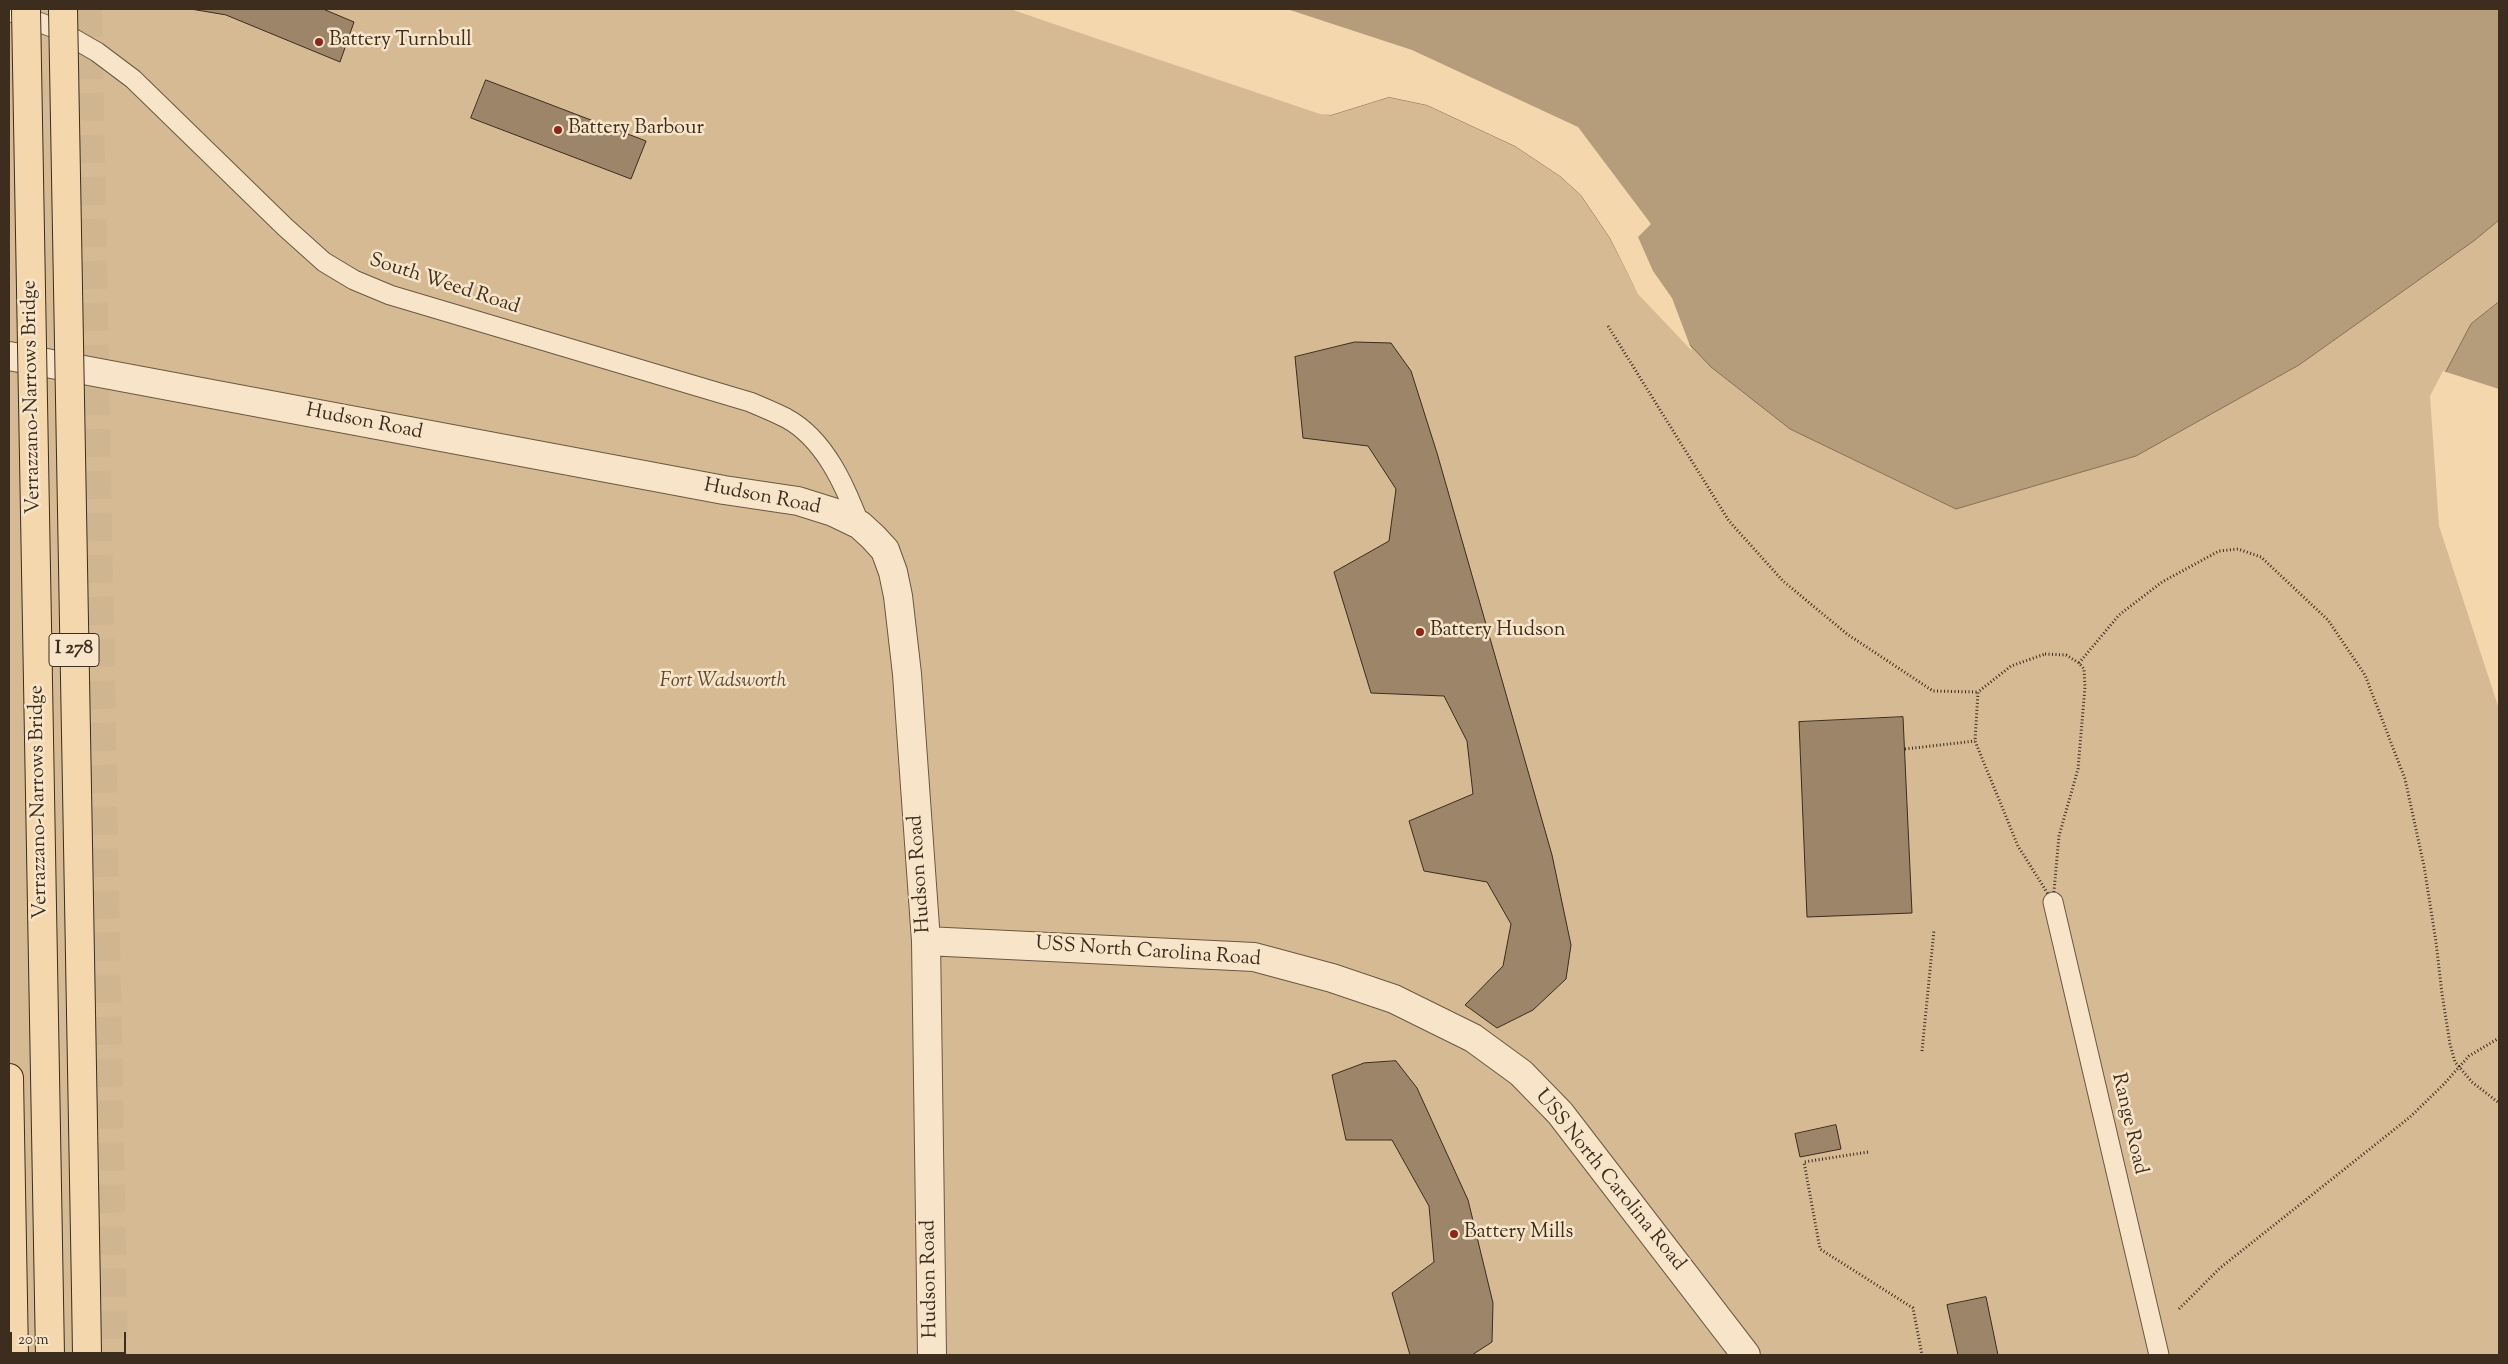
<!DOCTYPE html>
<style>
body{margin:0}
#map{position:relative;width:2508px;height:1364px;overflow:hidden;background:#f4d7ac;font-family:"Sorts Mill Goudy",serif}
canvas{display:block}
.frame{position:absolute;inset:0;border:10px solid #3c2d1e;pointer-events:none}
.scale{position:absolute;left:10px;top:1332px;width:116px;height:22px;box-sizing:border-box;border:2px solid #3c2d1e;border-top:0;padding-left:6px;font-size:15px;line-height:18px;white-space:nowrap;color:#3c2d1e;-webkit-text-stroke:4px #f8e5c9;paint-order:stroke}
</style>
<div id="map">
<canvas width="2508" height="1364"></canvas>
<div class="frame"></div>
<div class="scale">20 m</div>
</div>
<script>
const g = document.querySelector('canvas').getContext('2d');
g.lineJoin = 'round';
function paint(path, color) { g.fillStyle = color; g.fill(path, 'evenodd'); }
function trace(path, color, width, dash) { g.strokeStyle = color; g.lineWidth = width; g.lineCap = dash ? 'butt' : 'round'; g.setLineDash(dash || []); g.stroke(path); }
function drawText(font, color, halo, rows, align = 'center') {
  g.font = font + ' "Sorts Mill Goudy",serif'; g.lineWidth = 5; g.setLineDash([]); g.textBaseline = 'middle'; g.strokeStyle = halo; g.fillStyle = color; for (const [text, x, y, turn = 0] of rows) {
    g.save(); g.translate(x, y); g.rotate((+turn || 0) * Math.PI / 180); g.textAlign = isNaN(turn) ? turn : align; if (halo) g.strokeText(text, 0, 0); g.fillText(text, 0, 0); g.restore();
  }
}
const green = new Path2D(`
 M 9,9 L 1011,9 L 1331,115 L 1389,97 L 1427,105 L 1515,146 L 1560,176 L 1581,195 L 1610,238 L 1635,287 L 1711,367 L 1790,429 L 1956,509 L 2136,456 L 2299,365 L 2475,240 L 2499,220 L 2499,302 L 2471,324 L 2499,683 L 2499,1355 L 9,1355 Z`);
const water = new Path2D(`
 M 1011,9 L 2499,9 L 2499,220 L 2475,240 L 2299,365 L 2136,456 L 1956,509 L 1790,429 L 1711,367 L 1635,287 L 1610,238 L 1581,195 L 1560,176 L 1515,146 L 1427,105 L 1389,97 L 1331,115 Z
 M 2499,302 L 2499,706 L 2433,396 L 2471,324 Z`);
const pier = new Path2D(`
 M 1009,9 L 1287,9 L 1412,50 L 1578,127 L 1651,224 L 1638,237 L 1653,271 L 1672,298 L 1692,351 L 1638,294 L 1610,238 L 1581,195 L 1560,176 L 1515,146 L 1427,105 L 1389,97 L 1331,115 L 1320,114 Z
 M 2443,371 L 2499,389 L 2499,709 L 2439,526 L 2430,396 Z`);
const building = new Path2D(`
 M 191,9 L 323,9 L 354,22 L 340,62 L 226,15 Z
 M 486,80 L 646,141 L 631,179 L 471,118 Z
 M 1355,342 L 1391,343 L 1411,371 L 1437,453 L 1552,855 L 1571,945 L 1566,979 L 1533,1010 L 1497,1028 L 1465,1005 L 1503,966 L 1511,924 L 1487,882 L 1424,871 L 1409,821 L 1473,794 L 1467,741 L 1444,696 L 1371,693 L 1334,572 L 1389,541 L 1396,489 L 1368,446 L 1303,438 L 1295,357 Z
 M 1903,717 L 1912,913 L 1807,917 L 1799,722 Z
 M 1396,1061 L 1417,1088 L 1468,1200 L 1493,1303 L 1492,1342 L 1472,1355 L 1410,1355 L 1392,1293 L 1434,1262 L 1429,1206 L 1392,1140 L 1346,1140 L 1332,1075 L 1364,1063 Z
 M 1836,1125 L 1841,1149 L 1800,1157 L 1795,1134 Z
 M 1986,1297 L 1998,1355 L 1958,1355 L 1947,1305 Z`);
const motorwayTunnel = new Path2D(`
 M 88,9 L 114,1355`);
const path = new Path2D(`
 M 1608,326 L 1729,521 L 1783,581 L 1847,634 L 1933,691 L 1978,692
 M 2045,654 L 2066,655 L 2079,663 L 2084,669 L 2085,687 L 2078,769 L 2059,836 L 2053,902 L 2018,846 L 1975,741 L 1978,692 L 2011,666 Z
 M 2079,663 L 2119,615 L 2162,582 L 2219,551 L 2238,549 L 2261,557 L 2328,620 L 2365,675 L 2405,779 L 2424,866 L 2436,942 L 2442,994 L 2450,1044 L 2455,1062 L 2472,1082 L 2499,1103
 M 1905,749 L 1975,741
 M 1922,1051 L 1934,930
 M 1868,1152 L 1804,1162 L 1820,1249 L 1913,1308 L 1922,1355
 M 2179,1309 L 2220,1268 L 2410,1117 L 2443,1085 L 2469,1056 L 2499,1038`);
const service = new Path2D(`
 M 9,11 L 57,29 L 97,52 L 133,79 L 285,227 L 324,262 L 354,280 L 390,295 L 750,402 C 762,407 774,412 786,418 C 825,439 845,486 860,525
 M 2053,902 L 2159,1355`);
const minor = new Path2D(`
 M 9,356 L 724,490 L 798,501 L 833,512 L 860,525 L 873,537 L 885,550 L 893,572 L 898,596 L 907,674 L 926,941 L 932,1355
 M 926,941 L 1254,957 L 1332,978 L 1394,999 L 1473,1038 L 1521,1073 L 1560,1113 L 1746,1355`);
const motorway = new Path2D(`
 M 9,1078 L 14,1355
 M 86,1290 L 87,1355`);
const motorwayBridge = new Path2D(`
 M 26,9 L 50,1355
 M 63,9 L 86,1290`);
const markers = [
 [319,42,5,"#8f2418"],
 [558,130,5,"#8f2418"],
 [1420,632,5,"#8f2418"],
 [1454,1234,5,"#8f2418"]
];
const shields = [
 [74,650,50]
];
const shieldNames = [
 ["I 278",74,650]
];
const poiNames = [
 ["Battery Turnbull",329,42],
 ["Battery Barbour",568,130],
 ["Battery Hudson",1430,632],
 ["Battery Mills",1464,1234]
];
const streetNames = [
 ["South Weed Road",444,285,18],
 ["Verrazzano-Narrows Bridge",33,397,-91],
 ["Hudson Road",364,423,11],
 ["Hudson Road",762,498,11],
 ["Verrazzano-Narrows Bridge",40,802,-91],
 ["Hudson Road",921,874,-94],
 ["USS North Carolina Road",1148,953,4],
 ["Range Road",2128,1124,77],
 ["USS North Carolina Road",1609,1181,51],
 ["Hudson Road",931,1279,-91]
];
const parkNames = [
 ["Fort Wadsworth",723,683]
];
paint(green, '#d5ba94');
paint(water, '#b59d7c');
trace(water, '#857056', 1);
paint(pier, '#f4d7ac');
paint(building, '#9c8568');
trace(building, '#3c2d1e', 1);
trace(motorwayTunnel, '#cfb590', 28, [28, 14]);
trace(service, '#6a5842', 21);
trace(minor, '#6a5842', 30);
trace(motorway, '#3c2d1e', 30);
trace(path, '#3c2d1e', 3, [1, 2.5]);
trace(service, '#f8e5c9', 19);
trace(minor, '#f8e5c9', 28);
trace(motorway, '#f4d7ac', 28);
trace(motorwayBridge, '#3c2d1e', 30, []);
trace(motorwayBridge, '#f4d7ac', 28);
for (const [x, y, r, color] of markers) { const dot = new Path2D(); dot.arc(x, y, r, 0, 2 * Math.PI); g.fillStyle = color; g.fill(dot); trace(dot, '#f8e5c9', 2); }
for (const [x, y, w] of shields) { const box = new Path2D(); box.roundRect(x - w / 2, y - 16.5, w, 33, 4); g.fillStyle = '#f8e5c9'; g.fill(box); trace(box, '#3c2d1e', 1); }
drawText('bold 19px', '#3c2d1e', null, shieldNames);
drawText('20px', '#3c2d1e', '#f8e5c9', poiNames, 'left');
drawText('20px', '#3c2d1e', '#f8e5c9', streetNames);
drawText('italic 20px', '#5b4936', '#f8e5c9', parkNames);
</script>
